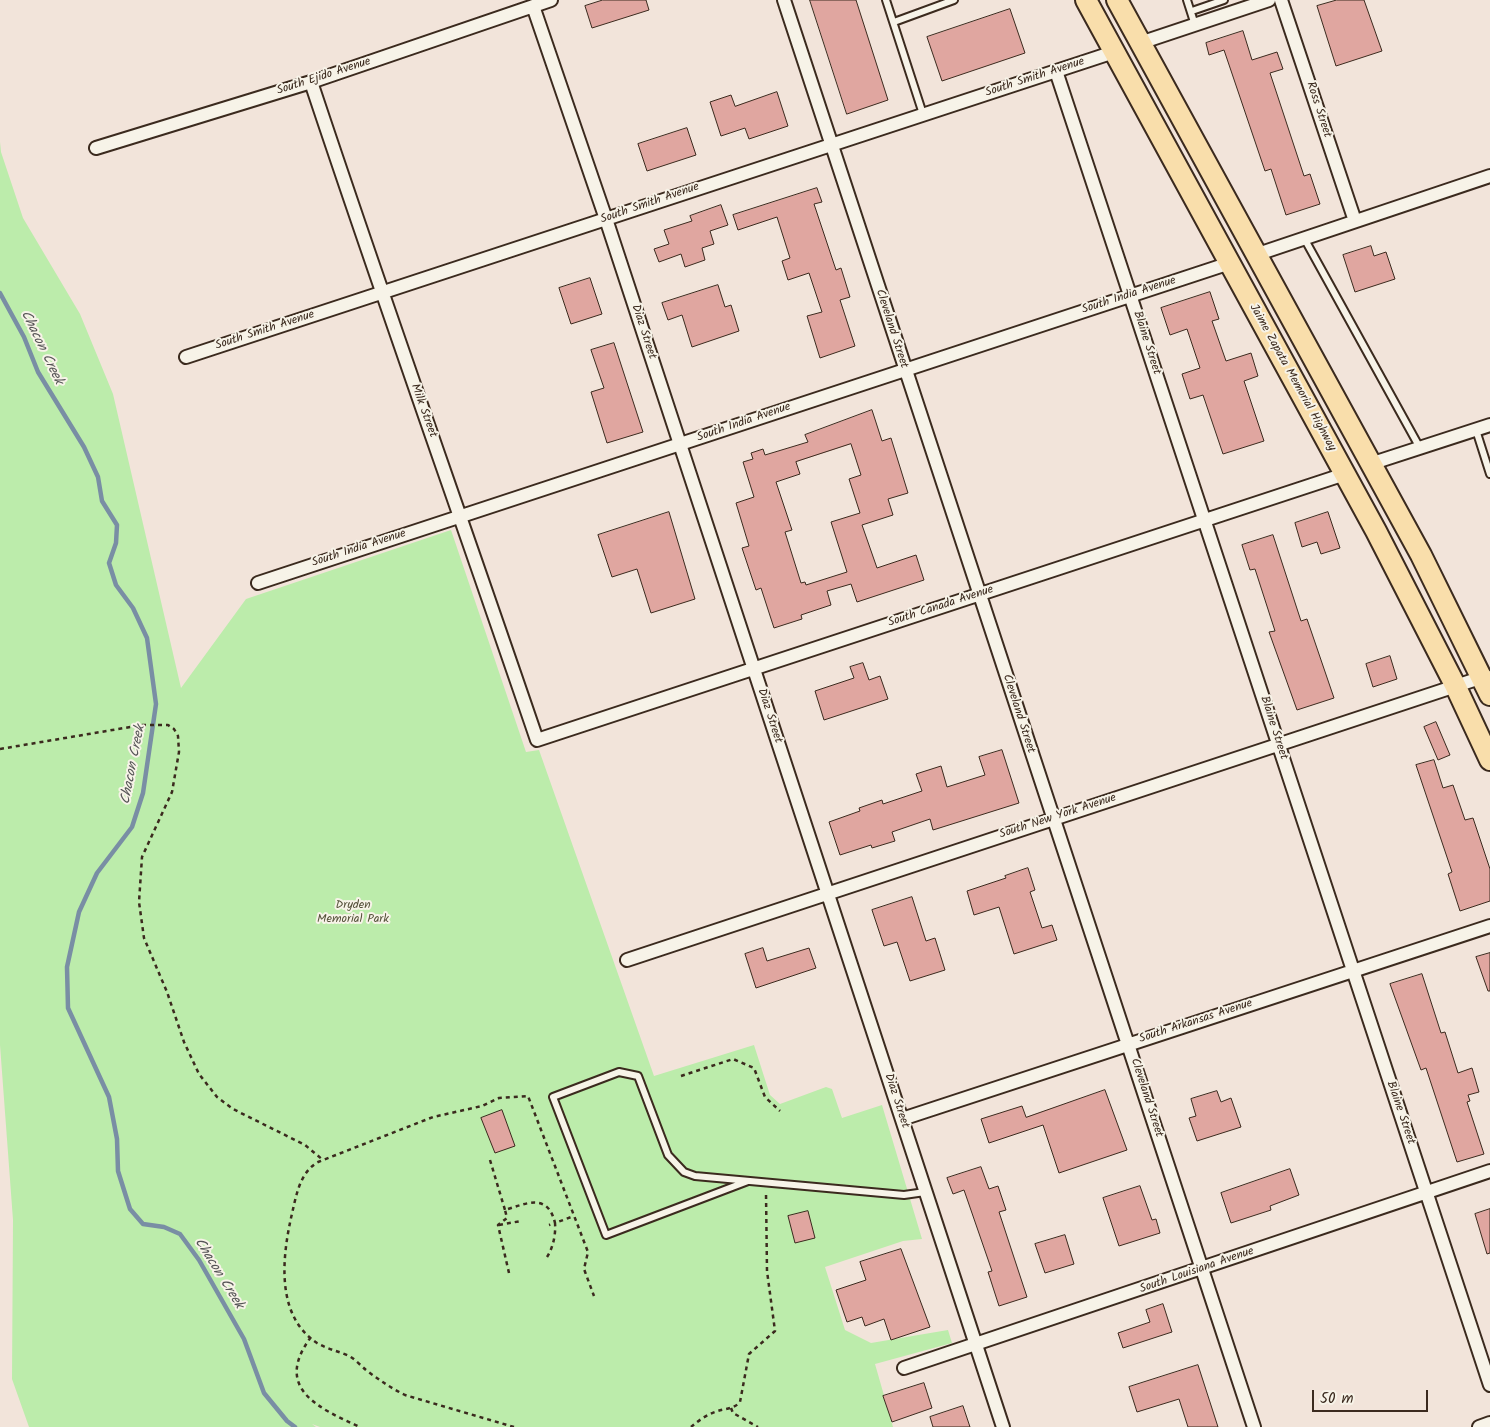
<!DOCTYPE html>
<style>
body{margin:0}
#map{position:relative;width:1490px;height:1427px;overflow:hidden;background:#f2e4da;font-family:Kalam,sans-serif}
canvas{display:block}
.scale{position:absolute;left:1312px;top:1390px;width:116px;height:22px;box-sizing:border-box;border:2px solid #3b2a1e;border-top:0;padding-left:6px;font-size:15px;line-height:18px;white-space:nowrap;color:#3b2a1e;-webkit-text-stroke:4px #f7f3e8;paint-order:stroke}
</style>
<div id="map">
<canvas width="1490" height="1427"></canvas>
<div class="scale">50 m</div>
</div>
<script>
const g = document.querySelector('canvas').getContext('2d');
g.lineJoin = 'round';
function paint(path, color) { g.fillStyle = color; g.fill(path, 'evenodd'); }
function trace(path, color, width, dash) { g.strokeStyle = color; g.lineWidth = width; g.lineCap = dash ? 'butt' : 'round'; g.setLineDash(dash || []); g.stroke(path); }
function drawText(font, color, halo, rows, align = 'center') {
  g.font = font + ' Kalam,sans-serif'; g.lineWidth = 4; g.setLineDash([]); g.textBaseline = 'middle'; g.strokeStyle = halo; g.fillStyle = color; for (const [text, x, y, turn = 0] of rows) {
    g.save(); g.translate(x, y); g.rotate((+turn || 0) * Math.PI / 180); g.textAlign = isNaN(turn) ? turn : align; if (halo) g.strokeText(text, 0, 0); g.fillText(text, 0, 0); g.restore();
  }
}
const green = new Path2D(`
 M 0,142 L 1,152 L 23,218 L 80,314 L 113,394 L 181,688 L 246,599 L 451,530 L 526,752 L 539,750 L 654,1076 L 754,1045 L 770,1095 L 780,1104 L 826,1087 L 832,1089 L 842,1118 L 882,1105 L 922,1239 L 903,1241 L 825,1267 L 845,1330 L 871,1343 L 948,1330 L 952,1343 L 875,1364 L 893,1427 L 320,1427 L 312,1424 L 316,1427 L 29,1427 L 12,1379 L 13,1220 L 0,1045 Z`);
const stream = new Path2D(`
 M 0,293 L 24,337 L 38,372 L 84,447 L 98,477 L 102,501 L 117,525 L 116,543 L 109,563 L 116,585 L 133,608 L 147,638 L 156,704 L 143,793 L 132,827 L 97,873 L 79,912 L 67,967 L 68,1008 L 109,1097 L 117,1139 L 118,1171 L 130,1209 L 143,1224 L 164,1227 L 180,1234 L 199,1260 L 244,1339 L 264,1393 L 287,1421 L 295,1427`);
const building = new Path2D(`
 M 603,0 L 646,0 L 649,10 L 592,28 L 585,6 Z
 M 810,0 L 856,0 L 888,100 L 847,114 Z
 M 1337,0 L 1364,0 L 1382,51 L 1336,66 L 1317,6 Z
 M 1010,9 L 1025,53 L 942,81 L 927,37 Z
 M 1243,31 L 1252,60 L 1277,52 L 1283,69 L 1270,73 L 1304,176 L 1310,174 L 1320,204 L 1286,215 L 1271,169 L 1265,171 L 1224,50 L 1209,55 L 1206,43 Z
 M 777,92 L 788,126 L 749,139 L 745,128 L 721,136 L 710,102 L 731,95 L 735,106 Z
 M 687,128 L 696,155 L 647,171 L 638,144 Z
 M 817,188 L 822,202 L 814,204 L 836,270 L 841,268 L 850,297 L 840,300 L 855,346 L 820,358 L 807,316 L 822,312 L 809,273 L 788,280 L 782,261 L 790,258 L 777,217 L 738,230 L 733,215 Z
 M 721,205 L 728,225 L 710,231 L 714,244 L 702,248 L 705,260 L 685,267 L 681,254 L 659,262 L 654,249 L 669,244 L 664,230 L 692,221 L 690,216 Z
 M 1371,246 L 1374,256 L 1386,252 L 1395,279 L 1355,292 L 1343,255 Z
 M 590,278 L 602,314 L 571,324 L 559,288 Z
 M 718,285 L 725,307 L 731,305 L 739,331 L 692,347 L 682,315 L 668,320 L 662,303 Z
 M 1210,292 L 1219,319 L 1212,321 L 1226,361 L 1251,353 L 1258,376 L 1244,381 L 1264,441 L 1223,454 L 1203,395 L 1190,399 L 1182,374 L 1200,368 L 1187,329 L 1170,335 L 1161,308 Z
 M 614,343 L 643,432 L 607,443 L 591,392 L 604,388 L 591,350 Z
 M 872,410 L 882,441 L 891,438 L 908,493 L 888,499 L 893,515 L 862,525 L 877,568 L 916,555 L 924,580 L 857,602 L 851,584 L 827,591 L 831,605 L 801,615 L 802,619 L 774,628 L 761,588 L 756,590 L 742,548 L 749,546 L 736,503 L 754,497 L 743,462 L 753,459 L 751,453 L 763,449 L 765,455 L 808,442 L 805,435 ZM 851,444 L 861,475 L 849,479 L 860,513 L 831,522 L 847,572 L 806,585 L 805,582 L 801,583 L 785,532 L 792,530 L 776,482 L 800,474 L 796,462 Z
 M 669,512 L 695,599 L 651,613 L 637,569 L 612,577 L 598,535 Z
 M 1328,512 L 1340,548 L 1321,554 L 1317,542 L 1302,547 L 1295,523 Z
 M 1273,535 L 1301,621 L 1307,619 L 1334,698 L 1297,710 L 1269,632 L 1275,631 L 1255,569 L 1250,570 L 1242,545 Z
 M 1390,656 L 1397,679 L 1373,687 L 1366,664 Z
 M 863,663 L 869,680 L 880,676 L 888,699 L 824,720 L 815,691 L 854,678 L 850,667 Z
 M 1436,722 L 1450,755 L 1438,760 L 1424,727 Z
 M 1002,750 L 1019,803 L 933,830 L 930,819 L 892,832 L 895,841 L 872,848 L 871,845 L 840,855 L 829,822 L 860,811 L 859,808 L 882,800 L 883,804 L 922,791 L 916,774 L 941,766 L 947,787 L 985,775 L 979,757 Z
 M 1434,760 L 1443,788 L 1453,785 L 1465,820 L 1473,818 L 1490,869 L 1490,901 L 1460,911 L 1448,874 L 1452,872 L 1416,765 Z
 M 1028,868 L 1035,890 L 1030,892 L 1042,928 L 1052,925 L 1057,940 L 1014,954 L 999,907 L 974,915 L 967,891 L 1006,878 L 1005,876 Z
 M 912,897 L 926,941 L 935,938 L 945,970 L 910,981 L 897,942 L 884,946 L 872,910 Z
 M 763,948 L 767,961 L 809,948 L 816,968 L 756,988 L 745,954 Z
 M 1490,953 L 1490,991 L 1488,991 L 1476,957 Z
 M 1422,974 L 1441,1033 L 1445,1032 L 1458,1073 L 1472,1068 L 1479,1092 L 1468,1095 L 1470,1101 L 1467,1102 L 1484,1154 L 1457,1162 L 1426,1068 L 1421,1070 L 1390,984 Z
 M 1105,1090 L 1127,1150 L 1059,1173 L 1043,1125 L 989,1143 L 981,1119 L 1022,1106 L 1026,1117 Z
 M 1217,1091 L 1221,1102 L 1231,1098 L 1241,1127 L 1197,1141 L 1189,1118 L 1196,1116 L 1191,1099 Z
 M 502,1110 L 515,1146 L 495,1153 L 481,1118 Z
 M 981,1167 L 989,1189 L 998,1186 L 1006,1210 L 999,1212 L 1027,1297 L 999,1306 L 988,1272 L 992,1271 L 964,1190 L 953,1194 L 947,1178 Z
 M 1290,1169 L 1299,1195 L 1270,1206 L 1271,1210 L 1231,1223 L 1221,1193 Z
 M 1140,1186 L 1152,1220 L 1156,1219 L 1160,1233 L 1119,1246 L 1103,1198 Z
 M 1490,1209 L 1490,1253 L 1487,1254 L 1475,1214 Z
 M 808,1211 L 815,1238 L 795,1243 L 788,1216 Z
 M 1065,1235 L 1074,1264 L 1045,1273 L 1035,1244 Z
 M 901,1249 L 930,1327 L 891,1340 L 884,1319 L 865,1326 L 862,1317 L 847,1322 L 836,1290 L 866,1280 L 860,1262 Z
 M 1163,1304 L 1172,1332 L 1123,1348 L 1118,1333 L 1150,1322 L 1146,1310 Z
 M 1198,1365 L 1218,1427 L 1188,1427 L 1179,1399 L 1137,1412 L 1129,1387 Z
 M 924,1383 L 932,1408 L 892,1422 L 883,1396 Z
 M 963,1406 L 970,1427 L 933,1427 L 930,1417 Z`);
const path = new Path2D(`
 M 0,749 L 142,725 L 168,725 L 174,729 L 178,736 L 179,752 L 172,792 L 142,857 L 139,902 L 144,938 L 167,992 L 184,1042 L 199,1074 L 217,1097 L 233,1109 L 305,1145 L 323,1160
 M 681,1076 L 733,1059 L 754,1068 L 765,1097 L 780,1111
 M 490,1160 L 505,1210
 M 499,1225 L 521,1221
 M 547,1257 C 553,1248 556,1234 555,1223 L 574,1216
 M 509,1273 L 498,1225 L 507,1218 L 505,1210 C 527,1203 548,1193 555,1223 L 549,1225
 M 311,1337 C 273,1388 318,1408 360,1427
 M 731,1408 L 733,1413 L 758,1427
 M 514,1427 L 405,1395 C 391,1388 379,1380 366,1370 C 361,1366 355,1359 349,1356 C 338,1351 327,1349 317,1343 C 276,1316 282,1259 291,1218 C 296,1197 299,1173 318,1162 L 433,1117 L 482,1106 L 499,1098 L 528,1096 L 588,1252 L 584,1269 L 594,1296
 M 691,1427 C 698,1421 706,1415 715,1412 C 724,1408 733,1410 740,1402 L 749,1354 L 775,1331 L 767,1271 L 766,1193`);
const lane = new Path2D(`
 M 886,0 L 923,114
 M 1187,0 L 1195,25
 M 1192,11 L 1224,0
 M 894,22 L 954,0
 M 1304,238 L 1420,448
 M 1476,430 L 1490,474
 M 748,1181 L 606,1235 L 553,1097 L 619,1072 L 638,1076 L 668,1155 L 684,1172 L 695,1176 L 904,1195 L 925,1192`);
const street = new Path2D(`
 M 784,0 L 1254,1427
 M 1281,0 L 1355,221
 M 533,6 L 606,219 L 1003,1427
 M 1140,43 L 1269,0
 M 1056,71 L 1490,1385
 M 311,82 C 384,302 462,520 537,740 L 1345,474
 M 96,148 L 311,82 L 551,0
 M 1258,254 L 1490,176
 M 186,357 L 1114,52
 M 1370,464 L 1490,425
 M 258,583 L 1230,263
 M 627,960 L 1486,676
 M 902,1119 L 1490,926
 M 904,1368 L 1490,1171
 M 1479,1427 L 1490,1423`);
const primary = new Path2D(`
 M 1086,0 L 1376,531 L 1455,685 L 1490,760
 M 1117,0 L 1421,555 L 1490,695`);
const streetNames = [
 ["South Ejido Avenue",324,77,-18],
 ["South Smith Avenue",1035,78,-18],
 ["Ross Street",1318,110,72],
 ["South Smith Avenue",650,204,-19],
 ["South India Avenue",1129,296,-18],
 ["Cleveland Street",891,329,72],
 ["South Smith Avenue",265,331,-18],
 ["Diaz Street",643,332,72],
 ["Blaine Street",1146,343,72],
 ["Jaime Zapata Memorial Highway",1292,378,61],
 ["Milk Street",423,411,70],
 ["South India Avenue",744,423,-19],
 ["South India Avenue",359,549,-18],
 ["South Canada Avenue",941,607,-18],
 ["Cleveland Street",1018,714,72],
 ["Diaz Street",769,716,72],
 ["Blaine Street",1273,728,72],
 ["South New York Avenue",1058,817,-18],
 ["South Arkansas Avenue",1196,1022,-18],
 ["Cleveland Street",1146,1098,72],
 ["Diaz Street",896,1101,72],
 ["Blaine Street",1400,1113,71],
 ["South Louisiana Avenue",1197,1271,-19]
];
const parkNames = [
 ["Dryden",353,906],
 ["Memorial Park",353,920]
];
const waterNames = [
 ["Chacon Creek",41,348,64],
 ["Chacon Creek",134,765,-79],
 ["Chacon Creek",218,1274,58]
];
paint(green, '#bcecab');
trace(stream, '#798ea4', 4.5);
paint(building, '#e0a6a0');
trace(building, '#3b2a1e', 1);
trace(lane, '#3b2a1e', 10);
trace(street, '#3b2a1e', 16);
trace(primary, '#3b2a1e', 24);
trace(path, '#3b2a1e', 2.5, [4, 4]);
trace(lane, '#f7f3e8', 6);
trace(street, '#f7f3e8', 12);
trace(primary, '#f9deab', 20);
drawText('12px', '#3b2a1e', '#f7f3e8', streetNames);
drawText('12px', '#55513a', '#f7f3e8', parkNames);
drawText('italic 14px', '#555456', '#f7f3e8', waterNames);
</script>
